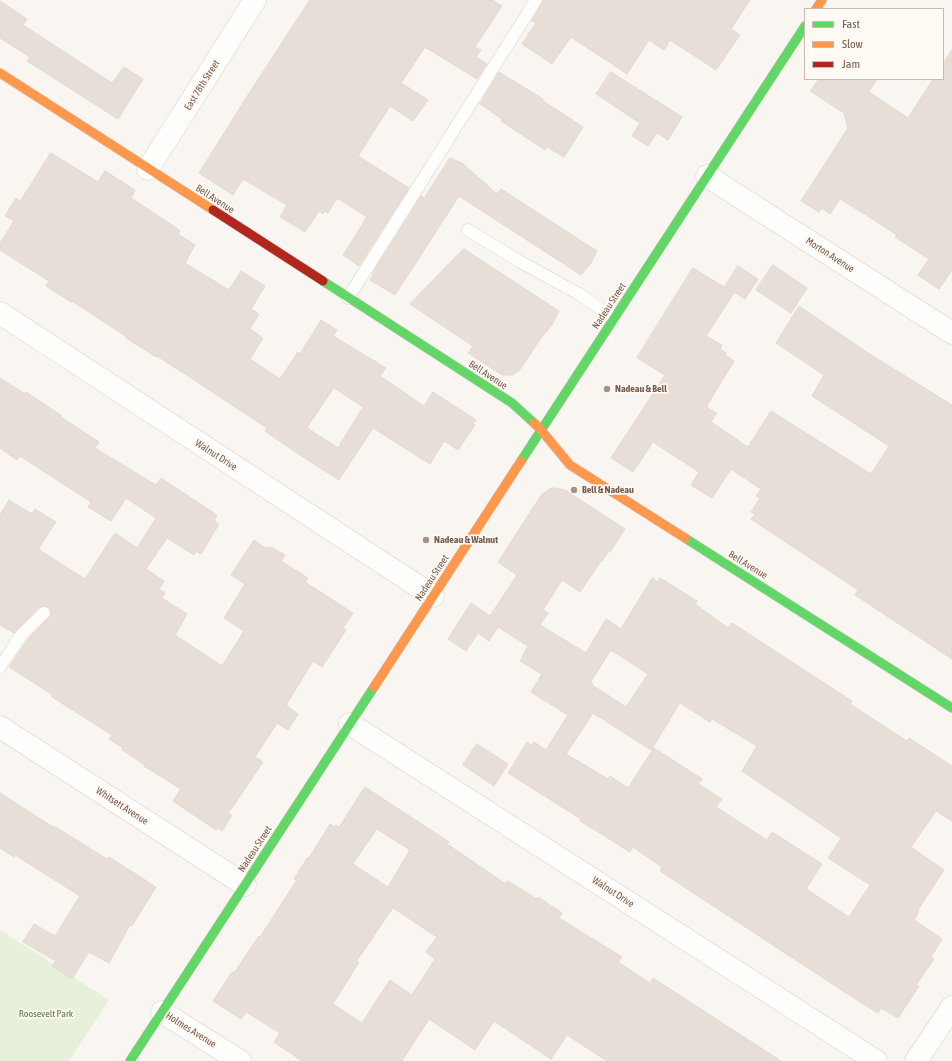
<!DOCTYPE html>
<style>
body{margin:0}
#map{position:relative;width:952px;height:1061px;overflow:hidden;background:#f9f5f0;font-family:"Asap Condensed",sans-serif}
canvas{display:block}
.legend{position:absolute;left:804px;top:8px;width:140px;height:72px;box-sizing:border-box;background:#fffaf3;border:1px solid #cabbb1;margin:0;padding:5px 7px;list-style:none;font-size:12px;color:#7a5c4d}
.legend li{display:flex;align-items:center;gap:8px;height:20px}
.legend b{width:20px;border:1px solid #cabbb1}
</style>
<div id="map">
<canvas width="952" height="1061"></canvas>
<ul class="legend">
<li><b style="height:5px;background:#63d668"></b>Fast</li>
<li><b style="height:5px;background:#ff974d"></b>Slow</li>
<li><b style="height:5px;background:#b3261e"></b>Jam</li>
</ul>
</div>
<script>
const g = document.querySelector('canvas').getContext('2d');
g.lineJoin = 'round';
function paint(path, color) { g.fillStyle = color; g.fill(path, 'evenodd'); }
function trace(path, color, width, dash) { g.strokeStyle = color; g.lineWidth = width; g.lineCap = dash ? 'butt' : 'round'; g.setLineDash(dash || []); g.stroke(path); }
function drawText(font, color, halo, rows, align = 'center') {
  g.font = font + ' "Asap Condensed",sans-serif'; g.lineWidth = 3.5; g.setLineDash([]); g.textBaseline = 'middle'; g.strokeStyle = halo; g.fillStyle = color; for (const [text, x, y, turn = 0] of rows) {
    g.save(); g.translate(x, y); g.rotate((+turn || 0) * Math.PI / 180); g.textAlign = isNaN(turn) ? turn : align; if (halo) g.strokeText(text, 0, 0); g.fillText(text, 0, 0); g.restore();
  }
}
const green = new Path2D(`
 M 0,930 L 109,1000 L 69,1061 L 0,1061 Z`);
const building = new Path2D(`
 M 310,0 L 492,0 L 502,6 L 475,47 L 481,50 L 476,57 L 487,64 L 477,79 L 425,47 L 401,83 L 428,100 L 413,121 L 390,106 L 358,156 L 409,188 L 359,266 L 343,255 L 367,217 L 337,198 L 328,213 L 325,211 L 323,214 L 319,211 L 305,232 L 280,217 L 287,205 L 243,179 L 233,195 L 199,173 L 248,95 Z
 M 544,0 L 750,0 L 731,29 L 740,35 L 716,70 L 670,40 L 664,50 L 649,40 L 627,74 L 571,37 L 552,64 L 522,44 L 536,23 L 532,21 Z
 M 0,1 L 27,19 L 23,25 L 112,83 L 124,67 L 143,79 L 118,119 L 27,61 L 30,57 L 0,38 Z
 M 952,50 L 952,270 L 939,289 L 918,275 L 929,259 L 895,237 L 897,235 L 863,213 L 840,199 L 830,214 L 822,208 L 819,212 L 801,201 L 848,128 L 844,113 L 810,91 L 819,79 L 877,79 L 869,92 L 908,118 L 933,79 L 943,79 L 943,64 Z
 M 499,72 L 543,99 L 542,100 L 583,127 L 564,157 L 547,147 L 545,150 L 501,121 L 502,119 L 480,104 Z
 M 611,72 L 682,117 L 668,140 L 657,133 L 648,146 L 632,136 L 640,123 L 596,94 Z
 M 51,153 L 98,182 L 105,171 L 135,190 L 131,198 L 172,225 L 180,231 L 178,234 L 195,245 L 185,263 L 229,290 L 241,271 L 265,286 L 251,309 L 259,314 L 250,329 L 263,338 L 250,359 L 280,379 L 298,352 L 300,354 L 321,320 L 337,330 L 333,336 L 386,368 L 380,376 L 424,406 L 433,392 L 476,420 L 473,424 L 475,425 L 458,450 L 444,441 L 430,464 L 373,428 L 339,480 L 300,455 L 265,431 L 267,428 L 191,378 L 157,356 L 156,357 L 126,338 L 127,337 L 72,301 L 71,302 L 46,286 L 49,281 L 0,250 L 0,243 L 14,221 L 5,216 L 16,198 L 20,201 ZM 334,388 L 363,407 L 338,448 L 307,428 Z
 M 450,158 L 462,163 L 497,194 L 501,189 L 597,251 L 591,263 L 581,275 L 459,196 L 395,295 L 370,280 L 373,275 L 372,274 L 421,196 L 424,198 Z
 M 464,249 L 559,311 L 552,325 L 541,338 L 519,371 L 512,375 L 502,375 L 468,353 L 473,346 L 410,304 Z
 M 773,265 L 807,288 L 791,313 L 756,290 Z
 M 738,266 L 758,279 L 745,299 L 725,287 Z
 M 693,268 L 734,293 L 706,336 L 722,345 L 720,349 L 726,353 L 725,355 L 734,361 L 706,407 L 717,413 L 711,422 L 748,447 L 771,411 L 871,474 L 889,446 L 812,396 L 824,375 L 776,343 L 799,306 L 868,353 L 952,405 L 952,659 L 855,595 L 858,590 L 751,519 L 755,514 L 751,512 L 760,498 L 756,496 L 761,489 L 731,469 L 712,498 L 691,485 L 699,472 L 653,442 L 633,472 L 611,458 L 665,375 L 637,358 Z
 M 0,378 L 25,394 L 26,392 L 62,416 L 61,417 L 99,442 L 95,448 L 156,485 L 161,478 L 217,515 L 214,521 L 219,524 L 201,554 L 196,551 L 194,555 L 167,538 L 146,569 L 164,581 L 159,589 L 165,593 L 162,598 L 187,614 L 175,635 L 222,666 L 244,631 L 224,618 L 245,584 L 231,575 L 254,540 L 265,548 L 271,547 L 285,555 L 281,561 L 308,578 L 305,582 L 353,613 L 343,628 L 346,630 L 344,633 L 322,667 L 313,661 L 286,705 L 298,714 L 288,730 L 277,723 L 255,757 L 263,762 L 232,808 L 228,812 L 232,815 L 222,831 L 218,828 L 216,830 L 173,801 L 181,789 L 144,766 L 144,764 L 122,750 L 123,748 L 109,739 L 112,735 L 52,697 L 53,695 L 9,667 L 28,639 L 49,618 L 51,612 L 50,608 L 46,606 L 39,607 L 14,633 L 0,625 L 0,515 L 9,500 L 32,514 L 35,509 L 56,522 L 38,549 L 85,579 L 115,533 L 137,548 L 156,518 L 126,498 L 111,521 L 88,507 L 91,502 L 20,456 L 17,460 L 0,448 Z
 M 554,488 L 565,490 L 625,529 L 610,552 L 609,551 L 602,561 L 601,561 L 580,592 L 562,580 L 543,610 L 548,613 L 540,625 L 586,653 L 606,619 L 621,629 L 652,578 L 658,582 L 660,578 L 697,601 L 695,604 L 728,628 L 732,623 L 852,701 L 850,704 L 907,741 L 909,738 L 952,766 L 952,821 L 936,811 L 911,847 L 944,870 L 923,902 L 918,910 L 919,911 L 914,920 L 942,939 L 931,957 L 934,959 L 916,985 L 919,986 L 898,1018 L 881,1008 L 878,1013 L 843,991 L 660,871 L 662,867 L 633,847 L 630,852 L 595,830 L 580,821 L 581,819 L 508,773 L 527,742 L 532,746 L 534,742 L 546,750 L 568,715 L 531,692 L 542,674 L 520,661 L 528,646 L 498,627 L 489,641 L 478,633 L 466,651 L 448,639 L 471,603 L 490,616 L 517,575 L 498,562 L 542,494 L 550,489 ZM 611,650 L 648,674 L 626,707 L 592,685 L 593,684 L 591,682 ZM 680,703 L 710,722 L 712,719 L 757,746 L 742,771 L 841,838 L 828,858 L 870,885 L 849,917 L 806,889 L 822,864 L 772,832 L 767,840 L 716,807 L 722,799 L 698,784 L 702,779 L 654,748 L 628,788 L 610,776 L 608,779 L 566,754 L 593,713 L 651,750 Z
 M 477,744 L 508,764 L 494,786 L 463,765 Z
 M 365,787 L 449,842 L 447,844 L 506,884 L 508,881 L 537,899 L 538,897 L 562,913 L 559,918 L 622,957 L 618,962 L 650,983 L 653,978 L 781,1061 L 607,1061 L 567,1035 L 551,1059 L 494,1021 L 475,1050 L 429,1019 L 402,1061 L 302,1061 L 274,1042 L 280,1033 L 246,1012 L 241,1019 L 213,1001 L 232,972 L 234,973 L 259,936 L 260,937 L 297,880 L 294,879 L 308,857 L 309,858 L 330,824 L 335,827 L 336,825 L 339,827 ZM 377,829 L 410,850 L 388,887 L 353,864 ZM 393,908 L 437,937 L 426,952 L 435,959 L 412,995 L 390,980 L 362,1023 L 333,1004 L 359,962 L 357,961 Z
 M 0,793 L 53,827 L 54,826 L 102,856 L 108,859 L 109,857 L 156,887 L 132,926 L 130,925 L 109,963 L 89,952 L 72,979 L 52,966 L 56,961 L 23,942 L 34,924 L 55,936 L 80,896 L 15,855 L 14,857 L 0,848 Z`);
const lane = new Path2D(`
 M 468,230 L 519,261 L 579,294 L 614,318
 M 348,298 L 536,0
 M 0,667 L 22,634 L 44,613`);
const street = new Path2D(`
 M 148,169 L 255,0
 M 707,176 L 952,333
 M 0,313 L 433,596
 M 350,724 L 876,1061
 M 0,727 L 245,885
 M 162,1012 L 240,1061
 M 916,1061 L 952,1007`);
const fast = new Path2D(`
 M 323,281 L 512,403 L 534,423
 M 521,461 L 805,26
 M 685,538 L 952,708
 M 130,1061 L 374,687`);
const slow = new Path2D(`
 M 816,9 L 822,0
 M 0,73 L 213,210
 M 534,423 L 541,430 L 570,465 L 685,538
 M 374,687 L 521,461`);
const jam = new Path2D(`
 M 213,210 L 323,281`);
const markers = [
 [607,389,4,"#a69286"],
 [574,490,4,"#a69286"],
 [426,540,4,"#a69286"]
];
const streetNames = [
 ["East 78th Street",202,85,-58],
 ["Bell Avenue",215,199,33],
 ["Morton Avenue",830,255,33],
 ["Nadeau Street",609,306,-57],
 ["Bell Avenue",488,375,33],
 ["Walnut Drive",216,455,33],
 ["Bell Avenue",748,565,32],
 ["Nadeau Street",432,578,-57],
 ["Whitsett Avenue",122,806,33],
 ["Nadeau Street",255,849,-57],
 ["Walnut Drive",613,892,33],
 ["Holmes Avenue",191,1030,32]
];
const poiNames = [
 ["Nadeau & Bell",615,389],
 ["Bell & Nadeau",582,490],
 ["Nadeau & Walnut",434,540]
];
const parkNames = [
 ["Roosevelt Park",46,1014]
];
paint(green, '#e7f0db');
paint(building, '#e6ded7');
trace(building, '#e2d8d2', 1);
trace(lane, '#d7d1cb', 13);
trace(street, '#d7d1cb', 23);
trace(fast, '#d9d2cb', 10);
trace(slow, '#d9d2cb', 10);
trace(jam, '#d9d2cb', 10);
trace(lane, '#fefefd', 12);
trace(street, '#fefefd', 22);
trace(fast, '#63d668', 9);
trace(slow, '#ff974d', 9);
trace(jam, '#b3261e', 9);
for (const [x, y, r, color] of markers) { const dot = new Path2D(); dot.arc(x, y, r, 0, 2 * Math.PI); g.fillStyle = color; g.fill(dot); trace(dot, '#fffaf3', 1.5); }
drawText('10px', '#7a5c4d', '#fffaf3', streetNames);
drawText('bold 10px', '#7a5c4d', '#fffaf3', poiNames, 'left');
drawText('10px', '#537a41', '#fffaf3', parkNames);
</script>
